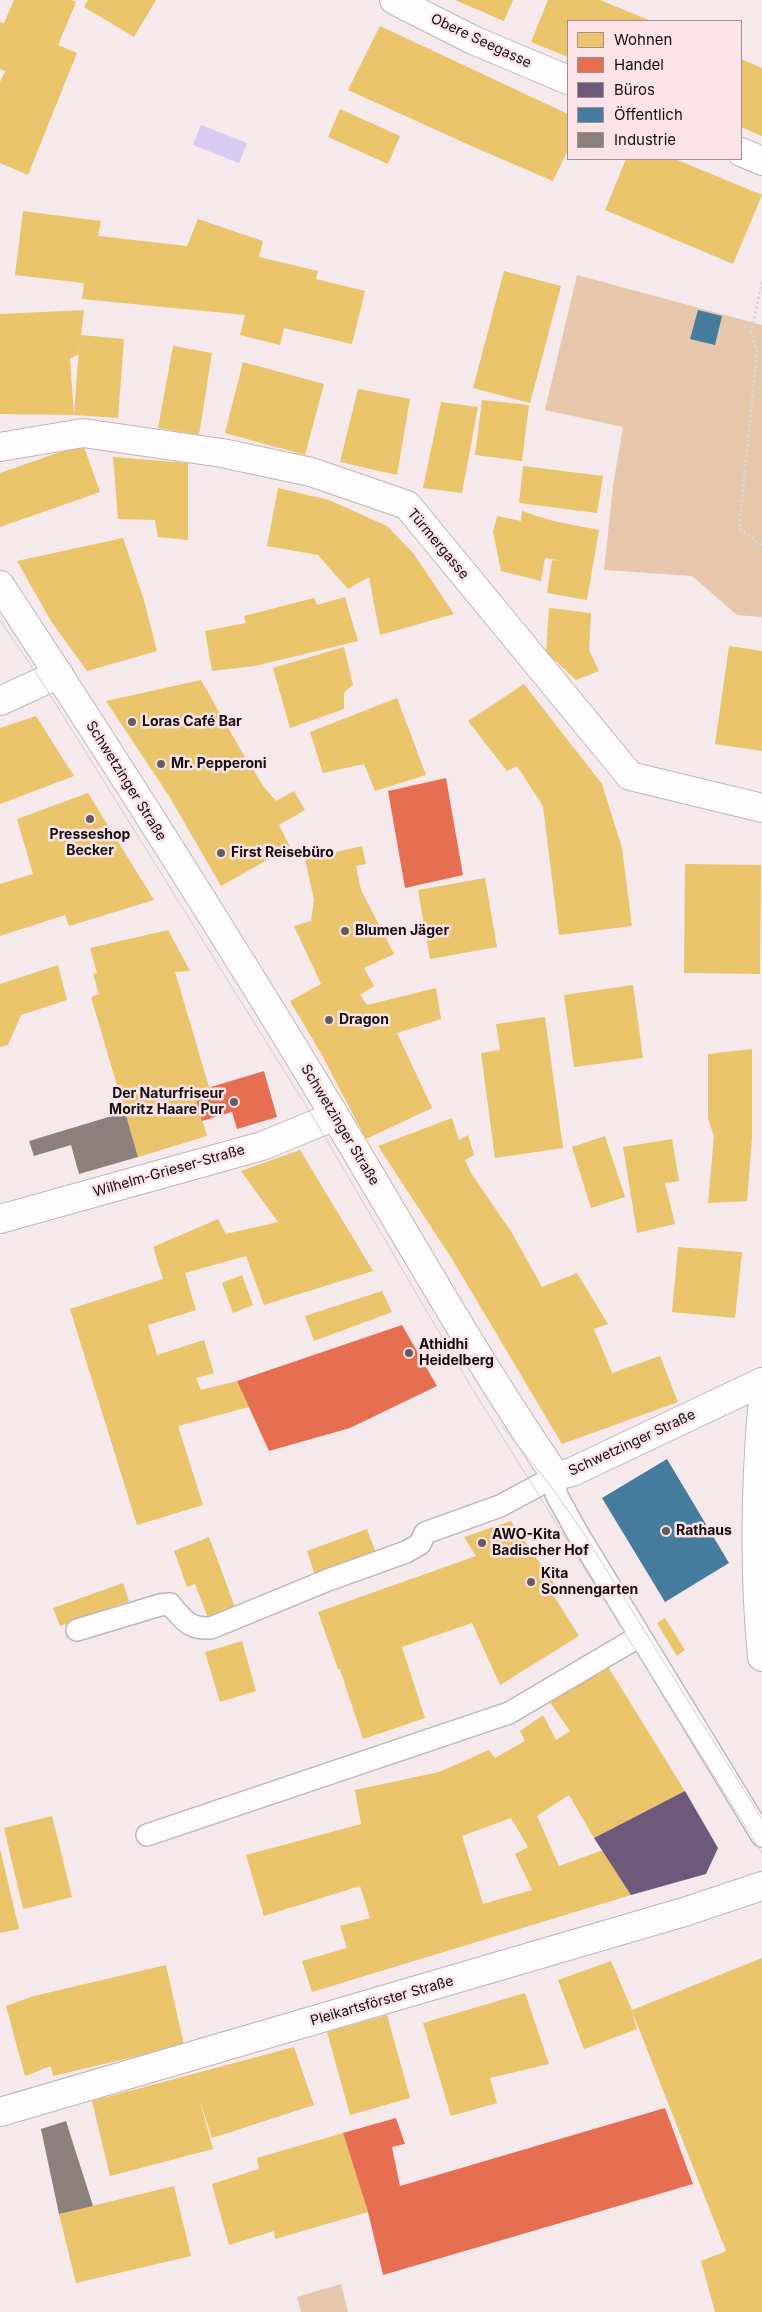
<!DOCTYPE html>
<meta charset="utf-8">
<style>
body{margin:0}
#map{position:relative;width:762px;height:2312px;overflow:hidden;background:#f5e9ec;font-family:Inter,sans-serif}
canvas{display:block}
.legend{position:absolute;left:567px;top:20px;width:175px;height:140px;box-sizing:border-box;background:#fbe3e8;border:1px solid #9f8e92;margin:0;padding:6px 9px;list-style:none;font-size:15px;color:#150e10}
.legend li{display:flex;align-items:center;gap:10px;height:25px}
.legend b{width:25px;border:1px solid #9f8e92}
</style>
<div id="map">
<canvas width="762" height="2312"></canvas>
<ul class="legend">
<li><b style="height:14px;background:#e9c46a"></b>Wohnen</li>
<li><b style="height:14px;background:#e76f51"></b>Handel</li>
<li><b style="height:14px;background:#6d597a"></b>Büros</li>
<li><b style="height:14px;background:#457b9d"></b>Öffentlich</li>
<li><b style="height:14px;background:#8a817c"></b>Industrie</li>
</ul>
</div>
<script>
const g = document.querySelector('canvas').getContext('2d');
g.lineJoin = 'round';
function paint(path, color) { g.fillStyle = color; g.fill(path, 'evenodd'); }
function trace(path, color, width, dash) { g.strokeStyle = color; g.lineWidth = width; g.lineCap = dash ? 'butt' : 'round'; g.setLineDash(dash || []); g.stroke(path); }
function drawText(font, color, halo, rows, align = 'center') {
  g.font = font + ' Inter,sans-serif'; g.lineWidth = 5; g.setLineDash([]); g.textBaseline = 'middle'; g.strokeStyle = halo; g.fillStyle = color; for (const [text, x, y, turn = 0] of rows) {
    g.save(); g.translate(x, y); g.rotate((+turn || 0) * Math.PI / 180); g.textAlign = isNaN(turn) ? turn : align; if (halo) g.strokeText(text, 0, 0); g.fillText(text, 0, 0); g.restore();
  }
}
const green = new Path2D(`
 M 577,275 L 762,325 L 762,617 L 737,615 L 692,576 L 604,570 L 613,486 L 623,427 L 545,410 Z
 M 341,2284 L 348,2312 L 301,2312 L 297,2297 Z`);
const water = new Path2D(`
 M 201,125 L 247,143 L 239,163 L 193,145 Z`);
const homes = new Path2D(`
 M 14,0 L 71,0 L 76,2 L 58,45 L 77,53 L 28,175 L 0,163 L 0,82 L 5,71 L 0,69 L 0,22 L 4,23 Z
 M 88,0 L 156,0 L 134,37 L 84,7 Z
 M 455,0 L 513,0 L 504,21 Z
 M 548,0 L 600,0 L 651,21 L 568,21 L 568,57 L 531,42 Z
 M 380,26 L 568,114 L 568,150 L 553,181 L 476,148 L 348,90 Z
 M 741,59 L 762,68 L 762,136 L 741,127 Z
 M 340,109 L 400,136 L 388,164 L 328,137 Z
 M 626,159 L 675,159 L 762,195 L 733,264 L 605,210 Z
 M 23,211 L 101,221 L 98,236 L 187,246 L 198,219 L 263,241 L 259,257 L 318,271 L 316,279 L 365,291 L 352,344 L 284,328 L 280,345 L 240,335 L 245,315 L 82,299 L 84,283 L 15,275 Z
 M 504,271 L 561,286 L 530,403 L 473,388 Z
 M 84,310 L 81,335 L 124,339 L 118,418 L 74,415 L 79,347 L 79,354 L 70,359 L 74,415 L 0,414 L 0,314 Z
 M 173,346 L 212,353 L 199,435 L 158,428 Z
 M 243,362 L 324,384 L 305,455 L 225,433 Z
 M 358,389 L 410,399 L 397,475 L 340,462 Z
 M 482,400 L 529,405 L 522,461 L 475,455 Z
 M 441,402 L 478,407 L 462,493 L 423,488 Z
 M 83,444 L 100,492 L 0,527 L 0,473 Z
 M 113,457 L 188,463 L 188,540 L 158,537 L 155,520 L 118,519 Z
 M 523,466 L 603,476 L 597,513 L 519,503 Z
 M 278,488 L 329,500 L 387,526 L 413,553 L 454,614 L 380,635 L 369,577 L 348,589 L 318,555 L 267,546 Z
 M 522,511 L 553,521 L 599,530 L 587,600 L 547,593 L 552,560 L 563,561 L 545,558 L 541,581 L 501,571 L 493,532 L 497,516 L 521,521 Z
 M 123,538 L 144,600 L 157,651 L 87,671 L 51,621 L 17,561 Z
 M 345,597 L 358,641 L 255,666 L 212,671 L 205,631 L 246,623 L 244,616 L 314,598 L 317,605 Z
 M 549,608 L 591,613 L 589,650 L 599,671 L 576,680 L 546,652 Z
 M 729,646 L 762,651 L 762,751 L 715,744 Z
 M 344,647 L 353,685 L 344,692 L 344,709 L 290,728 L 273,668 Z
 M 201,680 L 243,754 L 264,787 L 276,801 L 294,791 L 305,810 L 279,825 L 290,847 L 221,886 L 169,796 L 106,701 Z
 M 524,684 L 602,784 L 622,848 L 632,926 L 559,935 L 543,806 L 517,766 L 507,771 L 468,721 Z
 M 397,698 L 426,775 L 375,791 L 364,764 L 323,773 L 310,732 Z
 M 36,716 L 74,776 L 0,804 L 0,728 Z
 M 88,793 L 154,900 L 69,926 L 65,915 L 0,936 L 0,884 L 33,874 L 17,819 Z
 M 362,846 L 366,864 L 356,866 L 361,890 L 394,954 L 364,968 L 374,986 L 360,995 L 367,1005 L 436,988 L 441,1019 L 397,1033 L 432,1108 L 366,1139 L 322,1055 L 290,1001 L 321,984 L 294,926 L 311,921 L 314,900 L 305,859 Z
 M 685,864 L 761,865 L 760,974 L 684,973 Z
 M 485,878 L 497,947 L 430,959 L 418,890 Z
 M 168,930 L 190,971 L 175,972 L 209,1087 L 194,1092 L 207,1136 L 138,1157 L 91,997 L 99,994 L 93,974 L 97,973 L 90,948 Z
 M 58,965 L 67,1000 L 21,1015 L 8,1045 L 0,1047 L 0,984 Z
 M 633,985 L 643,1058 L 574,1067 L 564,995 Z
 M 545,1017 L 563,1148 L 495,1158 L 481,1053 L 500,1050 L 496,1024 Z
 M 752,1049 L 752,1138 L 747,1201 L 708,1203 L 714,1136 L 708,1119 L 708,1054 Z
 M 452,1118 L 459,1140 L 468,1135 L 474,1155 L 465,1160 L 471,1173 L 512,1233 L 542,1287 L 577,1273 L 608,1324 L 594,1329 L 612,1373 L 660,1356 L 678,1402 L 562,1444 L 452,1259 L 378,1146 Z
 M 605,1136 L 625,1197 L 591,1208 L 572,1147 Z
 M 672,1139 L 679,1181 L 665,1183 L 675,1224 L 637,1233 L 623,1147 Z
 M 300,1150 L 373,1271 L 264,1305 L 246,1256 L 185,1273 L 196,1310 L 148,1325 L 157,1355 L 204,1340 L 214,1373 L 196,1378 L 201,1390 L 237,1381 L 249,1407 L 178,1426 L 203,1505 L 137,1525 L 70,1309 L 163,1279 L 153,1247 L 218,1219 L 226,1234 L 278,1222 L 241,1171 Z
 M 678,1247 L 742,1252 L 735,1318 L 672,1312 Z
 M 242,1275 L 253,1305 L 233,1313 L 222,1283 Z
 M 382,1291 L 392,1312 L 314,1341 L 305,1316 Z
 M 511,1521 L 559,1591 L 552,1593 L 579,1636 L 500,1685 L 472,1623 L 402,1647 L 425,1718 L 363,1739 L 340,1669 L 338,1669 L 318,1612 L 476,1556 L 464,1537 Z
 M 367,1529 L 375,1551 L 343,1563 L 345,1567 L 316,1578 L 307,1551 Z
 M 209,1537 L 235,1607 L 208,1618 L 195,1584 L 187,1587 L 174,1551 Z
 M 123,1583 L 129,1601 L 60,1626 L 53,1608 Z
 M 665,1618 L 685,1650 L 677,1656 L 657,1623 Z
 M 242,1641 L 256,1691 L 220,1702 L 205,1652 Z
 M 605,1662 L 685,1791 L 594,1838 L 569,1795 L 537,1816 L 559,1866 L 603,1850 L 631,1895 L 312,1992 L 302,1961 L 347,1948 L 340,1926 L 370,1918 L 360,1886 L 264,1916 L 246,1855 L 361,1824 L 355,1790 L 439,1772 L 489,1750 L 495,1758 L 525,1741 L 520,1731 L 543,1715 L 556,1740 L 570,1731 L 549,1701 ZM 511,1818 L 528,1847 L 515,1854 L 532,1890 L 483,1904 L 462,1836 Z
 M 52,1816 L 72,1897 L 23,1909 L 4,1828 Z
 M 0,1849 L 19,1929 L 0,1933 Z
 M 762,1958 L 762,2312 L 715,2312 L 701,2261 L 726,2251 L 632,2011 L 637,2029 L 584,2049 L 558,1980 L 611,1961 L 632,2010 Z
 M 166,1965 L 184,2045 L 53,2076 L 51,2066 L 25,2076 L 6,2006 L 34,1996 Z
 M 525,1993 L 549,2064 L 490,2078 L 497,2103 L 451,2116 L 423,2023 Z
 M 387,2015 L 410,2098 L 350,2115 L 327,2032 Z
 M 294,2047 L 314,2105 L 212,2138 L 199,2098 L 213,2149 L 110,2176 L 92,2101 Z
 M 343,2133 L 368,2212 L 275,2239 L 274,2231 L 229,2245 L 212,2184 L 259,2169 L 257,2158 Z
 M 174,2186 L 191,2256 L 76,2283 L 59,2214 Z`);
const shops = new Path2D(`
 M 446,778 L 463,875 L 405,888 L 388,791 Z
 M 264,1071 L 277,1117 L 237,1129 L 232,1112 L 202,1121 L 194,1092 Z
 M 402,1325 L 437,1386 L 350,1428 L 269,1451 L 237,1381 Z
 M 665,2108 L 693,2184 L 383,2275 L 368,2212 L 343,2133 L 396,2118 L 405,2144 L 392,2147 L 400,2186 Z`);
const offices = new Path2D(`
 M 685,1791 L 718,1848 L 706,1874 L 631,1895 L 594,1838 Z`);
const public = new Path2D(`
 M 698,310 L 722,316 L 715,345 L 690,339 Z
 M 667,1459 L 729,1563 L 665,1602 L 602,1498 Z`);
const industry = new Path2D(`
 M 125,1112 L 138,1157 L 79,1174 L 71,1145 L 34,1156 L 29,1141 Z
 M 66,2121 L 93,2206 L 59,2214 L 41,2129 Z`);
const path = new Path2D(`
 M 762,282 L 751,332 L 757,351 L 739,528 L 762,546`);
const service = new Path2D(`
 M 556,1476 L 556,1494 L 578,1534 L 762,1836
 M 77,1630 L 160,1605 L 170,1604 C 184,1620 188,1629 211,1628 L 328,1580 L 406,1552 L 420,1544 L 425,1533 L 500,1506 L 556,1476
 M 147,1835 L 509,1713 L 640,1636`);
const minor = new Path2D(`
 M 394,0 L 473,40 L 568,80
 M 741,152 L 762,161
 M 0,447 L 83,433 L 222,453 L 311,472 L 407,505 L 630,776 L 762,808
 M 0,701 L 59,674
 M 0,1219 L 262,1146 L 335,1116`);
const tertiary = new Path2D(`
 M 0,585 C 115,760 227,937 335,1116 C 408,1237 476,1360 556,1476 L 572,1472 L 762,1382
 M 762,1409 C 755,1493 754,1573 762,1657
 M 0,2112 L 684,1912 L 762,1886`);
const tram = new Path2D(`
 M 0,620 L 42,682 L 316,1122 L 470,1385 L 762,1853
 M 502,1426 L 547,1481 L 583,1532 L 762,1819`);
const markers = [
 [132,722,5,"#635b5d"],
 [161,764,5,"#635b5d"],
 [90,819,5,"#635b5d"],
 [221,853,5,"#635b5d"],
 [345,931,5,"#635b5d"],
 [329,1020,5,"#635b5d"],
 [234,1102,5,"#635b5d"],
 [409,1353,5,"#635b5d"],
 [666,1531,5,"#635b5d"],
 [482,1543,5,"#635b5d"],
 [531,1582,5,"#635b5d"]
];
const streetNames = [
 ["Obere Seegasse",481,41,25],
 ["Türmergasse",438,544,50],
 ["Schwetzinger Straße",126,781,58],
 ["Schwetzinger Straße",340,1125,59],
 ["Wilhelm-Grieser-Straße",169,1171,-16],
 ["Schwetzinger Straße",632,1443,-25],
 ["Pleikartsförster Straße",382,2001,-16]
];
const poiNames = [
 ["Loras Café Bar",142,722],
 ["Mr. Pepperoni",171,764],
 ["Presseshop",90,835,"center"],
 ["Becker",90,851,"center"],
 ["First Reisebüro",231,853],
 ["Blumen Jäger",355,931],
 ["Dragon",339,1020],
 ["Der Naturfriseur",224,1094,"right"],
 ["Moritz Haare Pur",224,1110,"right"],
 ["Athidhi",419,1345],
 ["Heidelberg",419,1361],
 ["Rathaus",676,1531],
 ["AWO-Kita",492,1535],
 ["Badischer Hof",492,1551],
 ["Kita",541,1574],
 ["Sonnengarten",541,1590]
];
paint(green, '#e7c7ab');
paint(water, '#d7cbf2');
paint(homes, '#e9c46a');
paint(shops, '#e76f51');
paint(offices, '#6d597a');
paint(public, '#457b9d');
paint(industry, '#8a817c');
trace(service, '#bfb5b8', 24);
trace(minor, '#bfb5b8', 30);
trace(tertiary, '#bfb5b8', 30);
trace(path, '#dad5d7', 3, [2.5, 2.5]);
trace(service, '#fefcfc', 21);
trace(minor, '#fefcfc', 28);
trace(tertiary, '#fefcfc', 28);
trace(tram, '#d0cdcd', 1);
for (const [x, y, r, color] of markers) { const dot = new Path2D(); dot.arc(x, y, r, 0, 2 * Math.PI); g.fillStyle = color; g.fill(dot); trace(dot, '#fbe3e8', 2); }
drawText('14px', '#150e10', '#fbe3e8', streetNames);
drawText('bold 14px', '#150e10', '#fbe3e8', poiNames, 'left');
</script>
